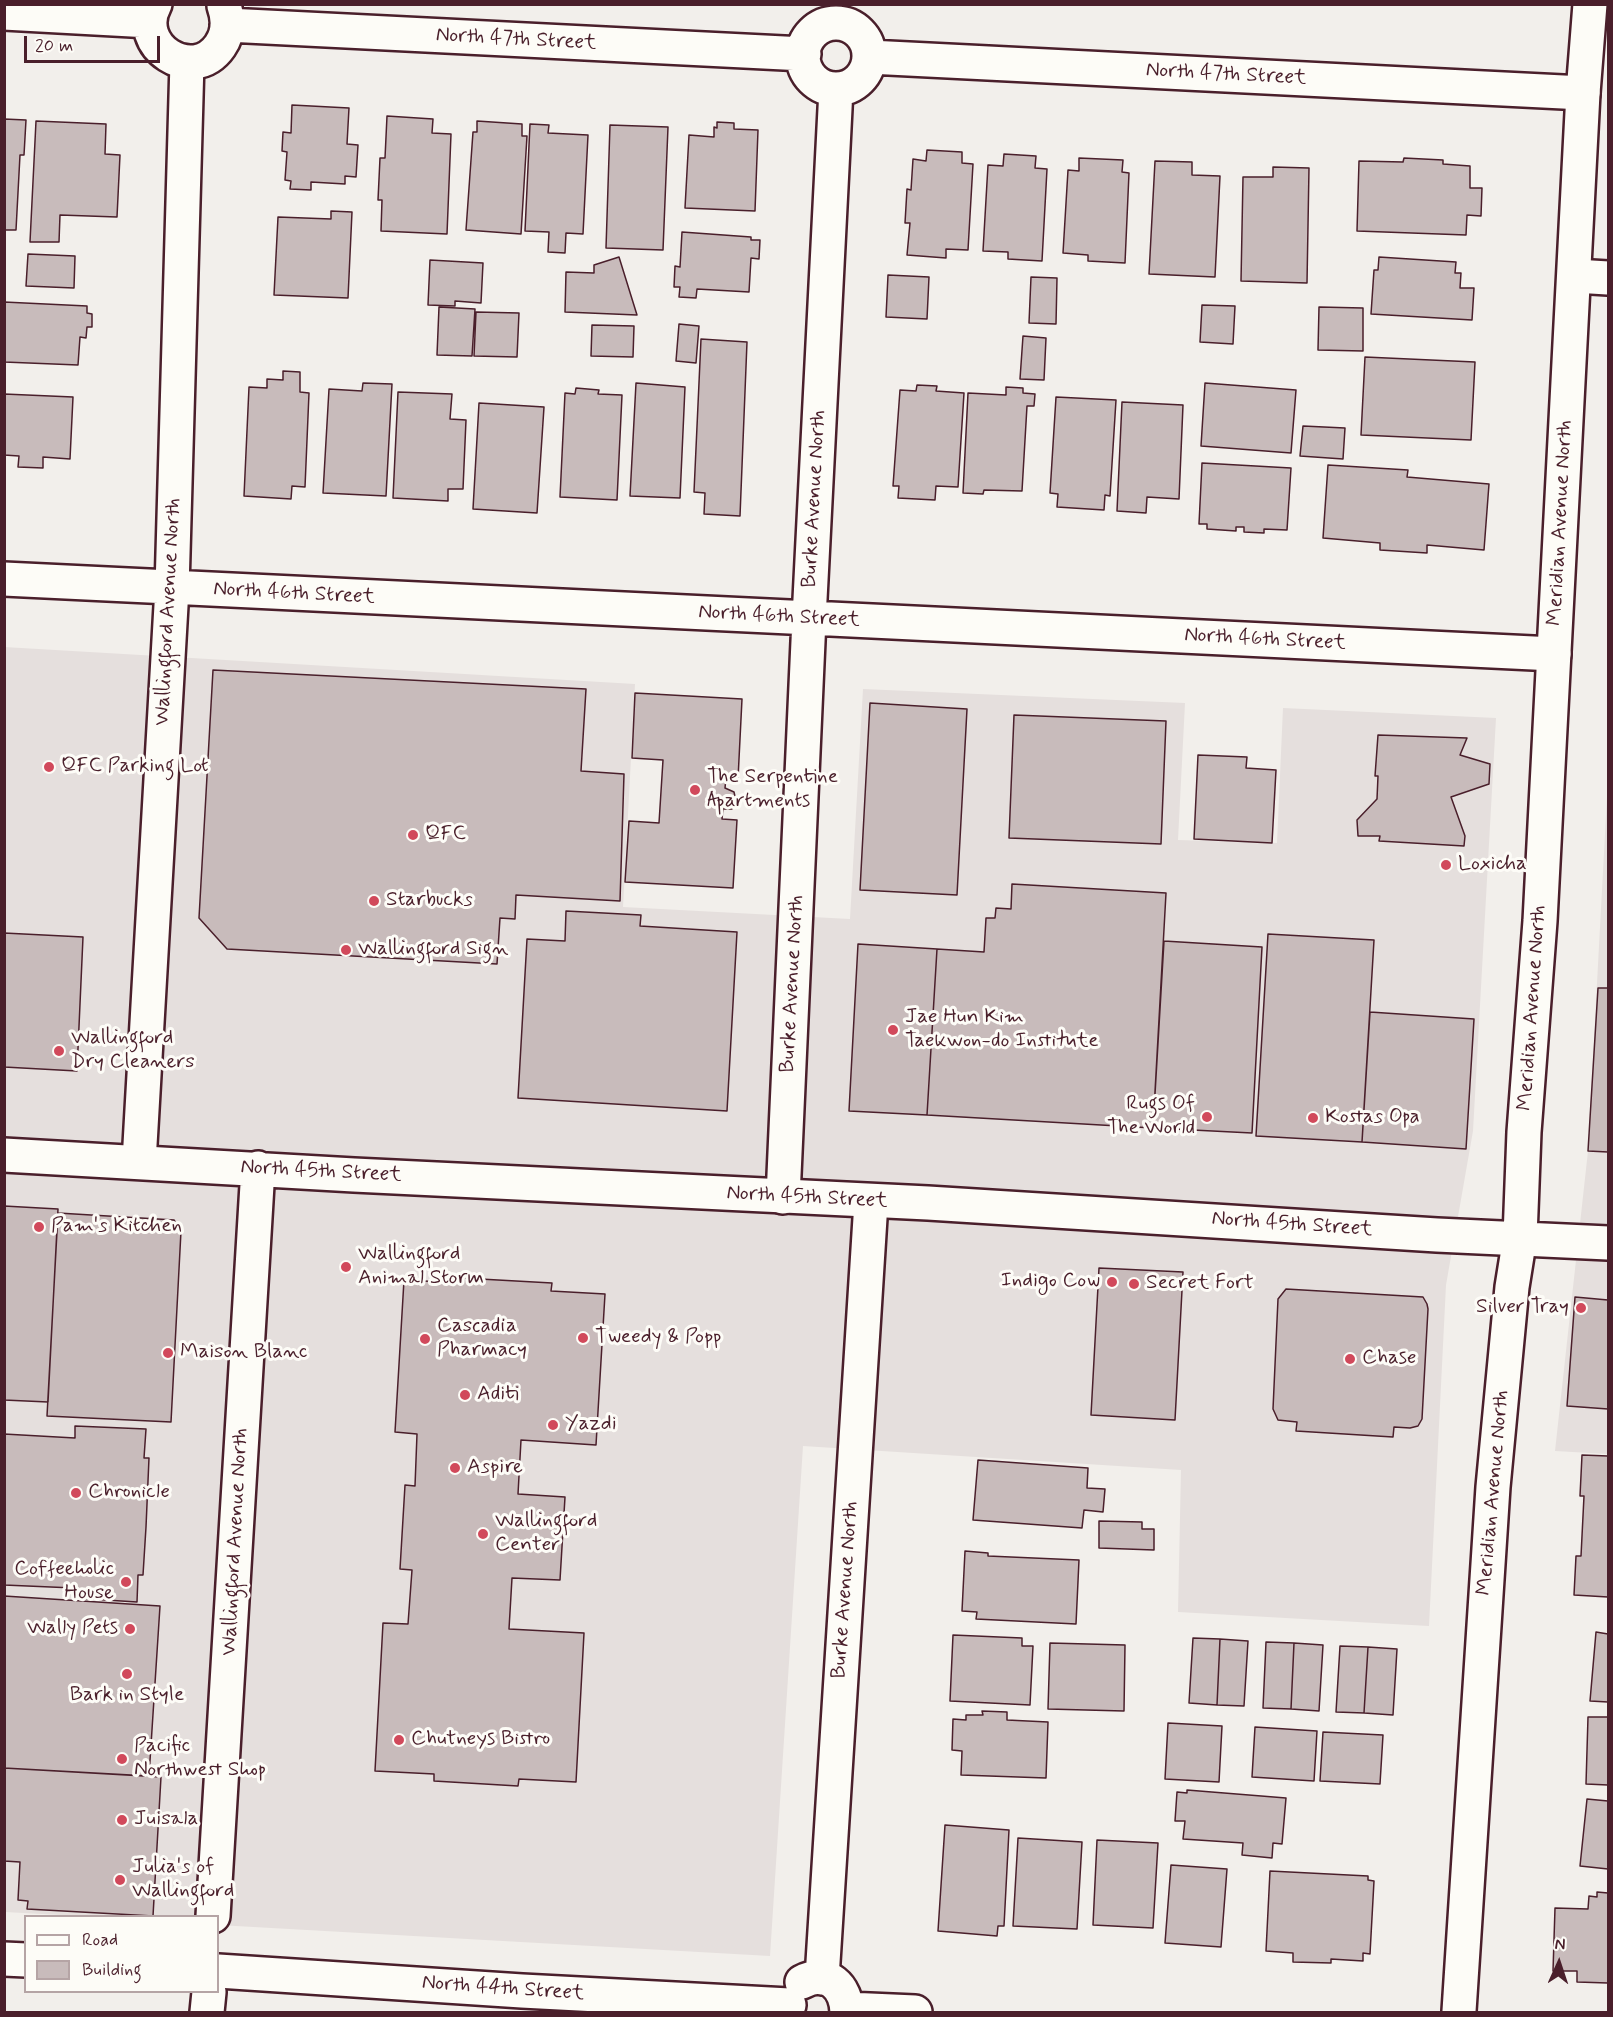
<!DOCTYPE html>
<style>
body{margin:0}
#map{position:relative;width:1613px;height:2017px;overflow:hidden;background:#f2efeb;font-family:Mynerve,sans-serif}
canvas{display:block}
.frame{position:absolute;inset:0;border:6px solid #4a1f2b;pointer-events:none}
.legend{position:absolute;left:24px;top:1915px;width:195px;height:78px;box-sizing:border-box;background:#fdfcf7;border:2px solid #b5a4a5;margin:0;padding:8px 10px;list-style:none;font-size:18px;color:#4a1f2b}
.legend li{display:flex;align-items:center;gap:12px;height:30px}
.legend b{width:30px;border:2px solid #b5a4a5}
.north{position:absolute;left:1529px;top:1933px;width:60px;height:60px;-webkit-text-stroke:4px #fdfcf7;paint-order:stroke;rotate:3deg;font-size:16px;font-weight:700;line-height:24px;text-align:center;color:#4a1f2b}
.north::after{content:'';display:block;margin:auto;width:21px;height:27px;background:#4a1f2b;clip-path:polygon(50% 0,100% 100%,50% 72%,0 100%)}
.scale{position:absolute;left:24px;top:36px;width:136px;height:27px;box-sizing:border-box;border:3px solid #4a1f2b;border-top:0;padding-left:8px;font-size:18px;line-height:21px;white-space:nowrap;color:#4a1f2b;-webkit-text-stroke:4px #fdfcf7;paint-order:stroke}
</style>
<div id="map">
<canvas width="1613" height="2017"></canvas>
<div class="frame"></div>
<ul class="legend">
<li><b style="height:8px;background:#fdfcf7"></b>Road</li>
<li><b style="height:16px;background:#c8bbbb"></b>Building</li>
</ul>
<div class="north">N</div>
<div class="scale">20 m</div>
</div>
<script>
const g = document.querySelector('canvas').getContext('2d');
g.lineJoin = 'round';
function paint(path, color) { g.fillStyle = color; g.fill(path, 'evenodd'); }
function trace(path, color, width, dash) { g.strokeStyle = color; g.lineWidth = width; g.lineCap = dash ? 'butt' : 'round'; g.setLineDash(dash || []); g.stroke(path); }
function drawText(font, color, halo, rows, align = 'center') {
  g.font = font + ' Mynerve,sans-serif'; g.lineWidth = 6; g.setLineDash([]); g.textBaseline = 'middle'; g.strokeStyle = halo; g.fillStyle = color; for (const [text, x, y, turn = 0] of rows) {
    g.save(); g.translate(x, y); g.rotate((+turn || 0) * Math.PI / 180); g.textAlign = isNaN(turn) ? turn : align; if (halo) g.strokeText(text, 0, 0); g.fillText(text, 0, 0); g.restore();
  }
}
const built = new Path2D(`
 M 4,647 L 635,684 L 623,907 L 850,919 L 863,689 L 1185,703 L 1178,840 L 1277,843 L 1283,708 L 1496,718 L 1473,1131 L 1446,1285 L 1429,1626 L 1178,1612 L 1181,1470 L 803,1446 L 770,1956 L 218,1925 L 218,1916 L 79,1916 L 5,1912 Z
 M 1608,778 L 1608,1454 L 1555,1451 L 1588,1151 Z`);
const building = new Path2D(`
 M 292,105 L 349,108 L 347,144 L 358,145 L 356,177 L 345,176 L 345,184 L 311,182 L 311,190 L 290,189 L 291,181 L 285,180 L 287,152 L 282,151 L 283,132 L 291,133 Z
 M 387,116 L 433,119 L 432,133 L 451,134 L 447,234 L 381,231 L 382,200 L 378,200 L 380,158 L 385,158 Z
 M 4,119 L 26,120 L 24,155 L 20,155 L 16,230 L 4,230 Z
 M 36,121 L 106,124 L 105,154 L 120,155 L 117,217 L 60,215 L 59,242 L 30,242 Z
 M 477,121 L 522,124 L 522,136 L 527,136 L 521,234 L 466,230 L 473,132 L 477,132 Z
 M 717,122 L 734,123 L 734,129 L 758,130 L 755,211 L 685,208 L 689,135 L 714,137 L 714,127 L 717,128 Z
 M 530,124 L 549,125 L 548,133 L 588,135 L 583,234 L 566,233 L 565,253 L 548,252 L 549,232 L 525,231 Z
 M 610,125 L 668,127 L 663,250 L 606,248 Z
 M 927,150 L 962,152 L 962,163 L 973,164 L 968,250 L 946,249 L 946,258 L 907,255 L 910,223 L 905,223 L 907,189 L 911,190 L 913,159 L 926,161 Z
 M 1004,154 L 1036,156 L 1035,168 L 1047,169 L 1042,261 L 1008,259 L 1008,252 L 983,251 L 988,165 L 1003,166 Z
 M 1079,158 L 1123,160 L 1122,172 L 1129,173 L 1125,263 L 1088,261 L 1088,255 L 1063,253 L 1068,170 L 1079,171 Z
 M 1404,158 L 1443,160 L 1443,164 L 1470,166 L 1470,188 L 1482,188 L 1481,216 L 1467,215 L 1466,235 L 1357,231 L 1359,161 L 1403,162 Z
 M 1155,161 L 1192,162 L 1192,175 L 1220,176 L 1215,277 L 1149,274 Z
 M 1273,167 L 1309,168 L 1307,283 L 1241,281 L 1243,177 L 1273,177 Z
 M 331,211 L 352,212 L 348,298 L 274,295 L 278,217 L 331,219 Z
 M 682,232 L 751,237 L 751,240 L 760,240 L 759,259 L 751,258 L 749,292 L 697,289 L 696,298 L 679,297 L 680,287 L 674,287 L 675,266 L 680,267 Z
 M 28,254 L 75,256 L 74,288 L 26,286 Z
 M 619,257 L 637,315 L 565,312 L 566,272 L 594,273 L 594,265 Z
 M 1379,257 L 1456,262 L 1455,273 L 1461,273 L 1460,288 L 1474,288 L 1472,320 L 1371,314 L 1374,270 L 1378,270 Z
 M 430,260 L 483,263 L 481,303 L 455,301 L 455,306 L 428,305 Z
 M 888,275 L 929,277 L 927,319 L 886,317 Z
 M 1031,277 L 1057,278 L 1056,324 L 1029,323 Z
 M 4,302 L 87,306 L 87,313 L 92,314 L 92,327 L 87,327 L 86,338 L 80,337 L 78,365 L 4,362 Z
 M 1202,305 L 1235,306 L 1233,344 L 1200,342 Z
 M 439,307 L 475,309 L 472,356 L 437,355 Z
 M 1319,307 L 1363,308 L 1363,351 L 1318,350 Z
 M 476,312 L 519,313 L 517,357 L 474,356 Z
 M 679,324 L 699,326 L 696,363 L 676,361 Z
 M 592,325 L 634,326 L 633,357 L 591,356 Z
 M 1023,336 L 1046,338 L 1044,380 L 1020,379 Z
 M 701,339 L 747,342 L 740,516 L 704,514 L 705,493 L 694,492 Z
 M 1365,357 L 1475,362 L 1471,440 L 1361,435 Z
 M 283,371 L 300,372 L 300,392 L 309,393 L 305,487 L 292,486 L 291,499 L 244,496 L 249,387 L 267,388 L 267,379 L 283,380 Z
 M 363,383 L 392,384 L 386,496 L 323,493 L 329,389 L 362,391 Z
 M 636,383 L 685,387 L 680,498 L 630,496 Z
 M 1205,383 L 1296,390 L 1291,453 L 1201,446 Z
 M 917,385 L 937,386 L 936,391 L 964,393 L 958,487 L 936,486 L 935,500 L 898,498 L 899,486 L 893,486 L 900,390 L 916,391 Z
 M 1006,387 L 1023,388 L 1023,393 L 1035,394 L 1034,406 L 1027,406 L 1022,491 L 984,490 L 983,494 L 963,493 L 968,393 L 1006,395 Z
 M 576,388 L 599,390 L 598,394 L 622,395 L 617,500 L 560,497 L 565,393 L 575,394 Z
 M 398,392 L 452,394 L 450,419 L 466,420 L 463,489 L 448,489 L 448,501 L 393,498 Z
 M 4,394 L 73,397 L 70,459 L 43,457 L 43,468 L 18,467 L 19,456 L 4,455 Z
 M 1056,397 L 1116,400 L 1110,496 L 1105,495 L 1104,510 L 1057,507 L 1058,494 L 1050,493 Z
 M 1122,402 L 1183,405 L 1179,499 L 1147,497 L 1146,513 L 1117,511 Z
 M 479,403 L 544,407 L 537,513 L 473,509 Z
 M 1303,426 L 1345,428 L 1343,459 L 1300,456 Z
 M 1202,463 L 1291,468 L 1287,530 L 1264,529 L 1264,533 L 1244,532 L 1244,527 L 1236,527 L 1236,531 L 1207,529 L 1207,524 L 1199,524 Z
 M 1328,465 L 1408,470 L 1407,477 L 1489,484 L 1484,550 L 1427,545 L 1427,553 L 1380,550 L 1380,543 L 1323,538 Z
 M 213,670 L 586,689 L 581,771 L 624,774 L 620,901 L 516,895 L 515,919 L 500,918 L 497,964 L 227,949 L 199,918 Z
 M 635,693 L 742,699 L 738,779 L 726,778 L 725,788 L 734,792 L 736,801 L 732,809 L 723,809 L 722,819 L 737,820 L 733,888 L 625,882 L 629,821 L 659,823 L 663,760 L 632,758 Z
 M 870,703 L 967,709 L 957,895 L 860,890 Z
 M 1014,715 L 1166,721 L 1161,844 L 1009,838 Z
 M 1378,735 L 1467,738 L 1460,755 L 1490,764 L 1489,784 L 1451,797 L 1465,836 L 1464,846 L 1379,841 L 1380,836 L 1358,836 L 1357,820 L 1377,799 L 1378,776 L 1375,776 Z
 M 1198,755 L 1247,757 L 1246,768 L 1276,770 L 1272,843 L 1194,839 Z
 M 1012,884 L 1166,893 L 1153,1128 L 927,1115 L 937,949 L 984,952 L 986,918 L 995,918 L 996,908 L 1011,909 Z
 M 566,911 L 641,915 L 640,926 L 737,932 L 727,1111 L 518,1098 L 527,939 L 565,941 Z
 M 4,933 L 83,937 L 77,1071 L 4,1067 Z
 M 1268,934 L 1374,940 L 1362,1142 L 1256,1136 Z
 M 1164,941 L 1262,947 L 1252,1133 L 1153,1128 Z
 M 858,944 L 937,949 L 927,1115 L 849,1111 Z
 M 1598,988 L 1608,988 L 1608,1152 L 1588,1151 Z
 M 1370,1012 L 1474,1019 L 1466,1149 L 1362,1142 Z
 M 4,1206 L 58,1209 L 48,1402 L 4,1400 Z
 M 58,1213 L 174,1220 L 181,1231 L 171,1422 L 47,1416 Z
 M 1099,1268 L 1183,1272 L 1175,1420 L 1091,1415 Z
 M 462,1278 L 552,1283 L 551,1291 L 605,1294 L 596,1445 L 521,1440 L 518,1494 L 565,1497 L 560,1580 L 512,1578 L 509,1629 L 584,1633 L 576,1782 L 519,1779 L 518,1786 L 434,1781 L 434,1774 L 375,1771 L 383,1623 L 408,1624 L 412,1570 L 400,1569 L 405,1485 L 415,1486 L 417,1434 L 395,1432 L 404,1280 L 462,1283 Z
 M 1286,1289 L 1423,1297 L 1427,1304 L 1428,1309 L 1422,1419 L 1418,1426 L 1410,1428 L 1394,1427 L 1393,1437 L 1296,1431 L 1297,1422 L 1278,1420 L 1273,1409 L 1278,1299 Z
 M 1575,1297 L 1608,1300 L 1608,1409 L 1567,1406 Z
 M 75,1426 L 146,1429 L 144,1458 L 149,1458 L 146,1527 L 143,1575 L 138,1575 L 137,1602 L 74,1598 L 74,1588 L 4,1585 L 4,1434 L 75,1438 Z
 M 1582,1455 L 1608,1456 L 1608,1597 L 1574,1595 L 1576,1556 L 1581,1556 L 1584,1496 L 1580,1496 Z
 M 978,1460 L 1088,1468 L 1087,1488 L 1105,1489 L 1103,1512 L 1084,1510 L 1082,1528 L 973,1520 Z
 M 1099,1521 L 1142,1522 L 1142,1529 L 1154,1529 L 1154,1550 L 1099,1548 Z
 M 965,1551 L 988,1553 L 988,1556 L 1079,1560 L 1076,1624 L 976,1619 L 977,1612 L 962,1611 Z
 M 4,1596 L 160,1606 L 149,1776 L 4,1768 Z
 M 1596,1632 L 1608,1634 L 1608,1702 L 1590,1701 Z
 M 953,1635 L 1022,1638 L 1022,1646 L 1033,1646 L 1030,1705 L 950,1701 Z
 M 1193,1638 L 1220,1639 L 1217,1705 L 1189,1703 Z
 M 1220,1639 L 1248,1641 L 1244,1706 L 1217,1705 Z
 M 1266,1642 L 1294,1643 L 1291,1709 L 1263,1708 Z
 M 1050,1643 L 1125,1645 L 1124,1711 L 1048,1709 Z
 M 1294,1643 L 1323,1645 L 1319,1711 L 1291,1709 Z
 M 1340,1646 L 1368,1647 L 1364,1713 L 1336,1712 Z
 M 1368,1647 L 1397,1649 L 1393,1715 L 1364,1713 Z
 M 982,1711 L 1007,1712 L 1007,1720 L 1048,1722 L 1046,1778 L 961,1775 L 962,1751 L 952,1750 L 953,1719 L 966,1720 L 966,1715 L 983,1715 Z
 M 1588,1717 L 1608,1717 L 1608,1785 L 1586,1784 Z
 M 1168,1723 L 1222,1726 L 1219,1782 L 1165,1779 Z
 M 1255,1727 L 1317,1731 L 1314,1781 L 1252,1777 Z
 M 1323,1732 L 1383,1735 L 1380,1784 L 1320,1781 Z
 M 4,1768 L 161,1777 L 153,1916 L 27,1909 L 28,1901 L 18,1900 L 20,1862 L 4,1861 Z
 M 1187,1790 L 1286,1798 L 1282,1844 L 1273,1843 L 1272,1858 L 1242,1855 L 1243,1843 L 1183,1839 L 1185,1821 L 1175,1821 L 1177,1792 L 1187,1793 Z
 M 1587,1799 L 1608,1801 L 1608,1869 L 1580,1866 Z
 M 945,1825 L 1009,1830 L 1004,1926 L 998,1926 L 997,1936 L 938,1931 Z
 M 1018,1838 L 1082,1842 L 1077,1929 L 1013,1926 Z
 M 1097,1840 L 1158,1843 L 1153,1928 L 1093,1925 Z
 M 1171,1865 L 1227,1869 L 1221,1947 L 1165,1943 Z
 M 1270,1871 L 1368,1876 L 1368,1880 L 1374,1881 L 1370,1954 L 1363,1953 L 1363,1961 L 1331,1959 L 1331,1963 L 1293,1962 L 1293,1953 L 1266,1951 Z
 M 1597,1892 L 1608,1893 L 1608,1983 L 1577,1982 L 1577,1971 L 1553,1971 L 1555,1908 L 1588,1909 L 1589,1896 L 1597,1897 Z`);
const street = new Path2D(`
 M 155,4 C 132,46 193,85 220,46 C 229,33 229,20 224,6
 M 4,13 L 150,21
 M803 56a33 33 0 1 1 66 0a33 33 0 1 1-66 0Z
 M 227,25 L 804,54
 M 869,57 L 1583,93
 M 1575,276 L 1608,278
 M 4,579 L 1554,654
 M 139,1162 L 172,588 L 187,62
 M 783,1197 L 809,619 L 836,89
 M 4,1959 L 26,1960
 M 218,1971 L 522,1991 L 789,2005
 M 822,1978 L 871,1202
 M 802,1982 C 828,1968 846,1987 847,2012
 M 847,2009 L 915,2012
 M 1459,2011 L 1493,1487 L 1512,1287 L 1520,1237`);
const secondary = new Path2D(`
 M 4,1155 L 354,1175 L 928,1203 L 1437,1235 L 1608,1243
 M 1520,1237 L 1524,1132 L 1540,921 L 1583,93 L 1590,4
 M 213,1916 L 258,1168
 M 207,2012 L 209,1992`);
const markers = [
 [49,767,6,"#d1495b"],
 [695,790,6,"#d1495b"],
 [413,835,6,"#d1495b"],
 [1446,865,6,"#d1495b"],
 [374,901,6,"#d1495b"],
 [346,950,6,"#d1495b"],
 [893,1030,6,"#d1495b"],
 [59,1051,6,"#d1495b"],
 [1207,1117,6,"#d1495b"],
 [1313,1118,6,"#d1495b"],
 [39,1227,6,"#d1495b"],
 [346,1267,6,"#d1495b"],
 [1112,1282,6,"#d1495b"],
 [1134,1284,6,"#d1495b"],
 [1581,1308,6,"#d1495b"],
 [583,1338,6,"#d1495b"],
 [425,1339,6,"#d1495b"],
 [168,1353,6,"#d1495b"],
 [1350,1359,6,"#d1495b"],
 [465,1395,6,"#d1495b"],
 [553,1425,6,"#d1495b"],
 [455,1468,6,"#d1495b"],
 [76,1493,6,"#d1495b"],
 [483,1534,6,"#d1495b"],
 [126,1582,6,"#d1495b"],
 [130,1629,6,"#d1495b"],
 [127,1674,6,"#d1495b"],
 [399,1740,6,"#d1495b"],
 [122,1759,6,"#d1495b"],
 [122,1820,6,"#d1495b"],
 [120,1880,6,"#d1495b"]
];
const streetNames = [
 ["North 47th Street",516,40,3],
 ["North 47th Street",1226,75,3],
 ["Burke Avenue North",815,499,-87],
 ["Meridian Avenue North",1561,523,-87],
 ["North 46th Street",294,594,3],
 ["Wallingford Avenue North",169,612,-87],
 ["North 46th Street",779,617,3],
 ["North 46th Street",1265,640,3],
 ["Burke Avenue North",793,984,-87],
 ["Meridian Avenue North",1533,1008,-86],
 ["North 45th Street",321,1172,3],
 ["North 45th Street",807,1198,3],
 ["North 45th Street",1292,1225,4],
 ["Meridian Avenue North",1494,1493,-85],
 ["Wallingford Avenue North",236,1542,-87],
 ["Burke Avenue North",846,1590,-86],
 ["North 44th Street",503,1989,4]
];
const poiNames = [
 ["QFC Parking Lot",61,767],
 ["The Serpentine",707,778],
 ["Apartments",707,802],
 ["QFC",425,835],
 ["Loxicha",1458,865],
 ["Starbucks",386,901],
 ["Wallingford Sign",358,950],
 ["Jae Hun Kim",905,1018],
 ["Taekwon-do Institute",905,1042],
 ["Wallingford",71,1039],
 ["Dry Cleaners",71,1063],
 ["Rugs Of",1195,1105,"right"],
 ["The World",1195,1129,"right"],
 ["Kostas Opa",1325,1118],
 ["Pam's Kitchen",51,1227],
 ["Wallingford",358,1255],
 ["Animal Storm",358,1279],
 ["Indigo Cow",1100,1282,"right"],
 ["Secret Fort",1146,1284],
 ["Silver Tray",1569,1308,"right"],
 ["Cascadia",437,1327],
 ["Pharmacy",437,1351],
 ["Tweedy & Popp",595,1338],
 ["Maison Blanc",180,1353],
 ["Chase",1362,1359],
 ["Aditi",477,1395],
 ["Yazdi",565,1425],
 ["Aspire",467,1468],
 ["Chronicle",88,1493],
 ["Wallingford",495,1522],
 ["Center",495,1546],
 ["Coffeeholic",114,1570,"right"],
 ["House",114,1594,"right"],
 ["Wally Pets",118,1629,"right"],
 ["Bark in Style",127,1696,"center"],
 ["Chutneys Bistro",411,1740],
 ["Pacific",134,1747],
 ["Northwest Shop",134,1771],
 ["Juisala",134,1820],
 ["Julia's of",132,1868],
 ["Wallingford",132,1892]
];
paint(built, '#e5dfdd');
paint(building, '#c8bbbb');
trace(building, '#4a1f2b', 1.5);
trace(street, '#4a1f2b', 38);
trace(secondary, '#4a1f2b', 38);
trace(street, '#fdfcf7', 33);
trace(secondary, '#fdfcf7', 33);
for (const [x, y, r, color] of markers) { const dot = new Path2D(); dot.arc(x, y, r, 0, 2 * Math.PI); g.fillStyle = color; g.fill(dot); trace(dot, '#fdfcf7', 2); }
drawText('21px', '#4a1f2b', '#fdfcf7', streetNames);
drawText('21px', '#4a1f2b', '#fdfcf7', poiNames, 'left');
</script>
